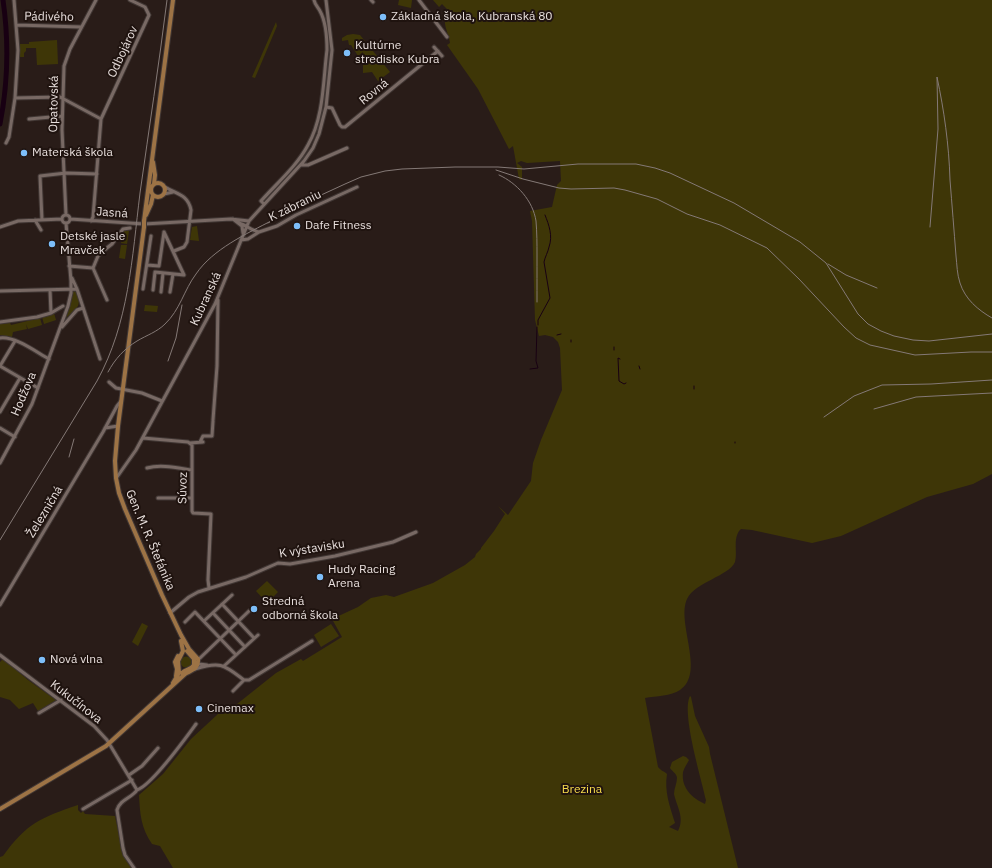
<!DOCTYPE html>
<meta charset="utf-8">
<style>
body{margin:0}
canvas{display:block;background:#291c18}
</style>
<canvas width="992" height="868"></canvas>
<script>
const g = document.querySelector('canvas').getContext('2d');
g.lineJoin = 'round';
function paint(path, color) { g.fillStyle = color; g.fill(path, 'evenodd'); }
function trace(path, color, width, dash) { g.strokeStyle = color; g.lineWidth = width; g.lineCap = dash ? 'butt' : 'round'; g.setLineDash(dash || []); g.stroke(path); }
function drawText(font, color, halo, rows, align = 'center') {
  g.font = font + ' "IBM Plex Sans",sans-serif'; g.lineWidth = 4; g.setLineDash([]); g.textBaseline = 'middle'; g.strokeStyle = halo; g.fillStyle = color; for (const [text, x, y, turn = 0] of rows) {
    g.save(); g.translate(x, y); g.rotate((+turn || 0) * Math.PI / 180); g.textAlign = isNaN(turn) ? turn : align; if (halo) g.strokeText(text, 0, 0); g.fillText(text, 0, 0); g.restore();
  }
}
const green = new Path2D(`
 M 399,0 L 412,0 L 411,8 L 398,5 Z
 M 433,0 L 992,0 L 992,474 L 973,484 L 927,497 L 841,536 L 812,543 L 752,530 L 741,529 C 732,537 738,552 735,562 C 729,576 695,582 687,599 C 676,623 706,673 680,690 C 671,696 656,696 645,698 L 658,767 C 661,771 664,771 667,774 C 664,791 670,807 675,823 L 669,827 L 678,831 C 685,818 677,807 674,794 C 674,789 677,783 677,778 C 677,774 672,771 670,768 L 672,762 L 683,756 L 686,757 L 689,760 C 687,764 684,768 683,772 C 681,788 692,798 705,804 L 706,800 C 702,780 681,713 690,696 L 691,697 L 695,716 L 709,747 L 710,754 L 738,868 L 173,868 L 160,846 L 152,844 C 141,828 140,814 139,795 L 163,774 L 191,739 L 218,714 L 232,708 L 276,673 L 301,659 L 303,661 L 342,637 L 332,619 L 358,607 L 371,598 L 386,595 L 394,597 L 433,583 L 465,565 L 475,557 L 476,554 L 481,549 L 481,548 L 494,531 L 505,514 L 498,506 L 508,515 L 531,481 L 533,463 L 541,440 L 562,390 L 560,348 L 558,342 L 553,337 L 545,335 L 539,336 L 535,320 L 532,221 L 530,211 L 552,207 L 557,185 L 561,181 L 560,161 L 527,163 L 521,161 L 517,163 L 522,167 L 522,180 L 519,179 L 513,146 L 509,149 L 478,89 L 447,45 L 450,43 C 449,33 441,22 447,13 L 447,9 L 442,4 L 439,7 Z
 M 276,22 L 277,26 L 255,78 L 252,77 Z
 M 353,34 L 360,35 L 390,72 L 378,81 L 372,72 L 363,73 L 363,52 L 358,56 L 351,45 L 349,45 L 348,40 L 342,41 L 342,38 L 347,35 Z
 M 57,40 L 58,64 L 37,65 L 36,48 L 26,48 L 26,51 L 24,53 L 24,57 L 20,57 L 20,44 L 29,44 L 29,42 Z
 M 197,226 L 199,241 L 190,240 L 192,227 Z
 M 123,230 L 129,231 L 127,244 L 121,243 Z
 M 121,245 L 127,245 L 125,259 L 119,258 Z
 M 73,291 L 77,291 C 82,307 77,308 66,318 L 71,302 Z
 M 145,305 L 158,306 L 157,312 L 144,311 Z
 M 54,313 L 56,320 L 44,324 L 42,317 Z
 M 40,318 L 42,325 L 28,329 L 26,324 L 27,329 L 13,332 L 12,337 L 0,335 L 0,324 L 10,323 L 11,325 Z
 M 267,581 L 278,592 L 267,603 L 256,591 Z
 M 142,623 L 148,626 L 138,646 L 132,642 Z
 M 331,624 L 339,636 L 321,647 L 314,635 Z
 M180.5 662a5.5 5.5 0 1 1 11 0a5.5 5.5 0 1 1-11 0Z
 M 3,659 L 28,680 L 56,700 L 38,711 L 33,703 L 19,709 L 10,700 L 0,697 L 0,662 Z
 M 78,805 L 78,810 L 81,813 L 83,811 L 85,814 L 115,816 L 123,855 L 131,868 L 0,868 L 0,857 L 3,856 C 27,823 40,818 78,805 Z`);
const stream = new Path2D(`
 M 538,325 L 538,320 L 550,298 L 544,262 C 545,257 548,252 549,247 C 553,236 549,225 545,215
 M 557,335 L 561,334
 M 571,342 L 571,340
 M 614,350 L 614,347
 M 620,359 L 618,358 L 619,381 L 624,384 L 626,383
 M 639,366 L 640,369
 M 530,369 L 538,368 L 536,361 L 537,327
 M 694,389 L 694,386
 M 735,443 L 735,442`);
const river = new Path2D(`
 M 0,124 C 8,83 9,42 3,0`);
const minor = new Path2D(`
 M 14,0 L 18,50 L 15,98 L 60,97 L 101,119
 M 371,0 L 373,2
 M 419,0 L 447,37
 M 17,25 L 81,27
 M 434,47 L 442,56
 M 326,107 L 332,108 L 340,125 L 342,127 L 345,127 L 438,51
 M 29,119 L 62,116
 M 6,143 L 9,137 L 15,98
 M 301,165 L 308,165 L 347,148
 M 165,187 C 176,194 188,194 191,210 L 187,242 L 184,247 L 174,251
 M 164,194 L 173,192
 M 264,204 L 261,201 C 277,183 297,166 308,145 C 324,117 323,81 327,50 C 327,38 326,22 320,11 C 318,7 315,5 314,0
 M62 219a4 4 0 1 1 8 0a4 4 0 1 1-8 0Z
 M 66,215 L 62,130 L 64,66 L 70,49 L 96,0
 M 70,219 L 144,224 L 231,219 L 249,221
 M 233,219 L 242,226 L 243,233
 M 35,220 L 41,230
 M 42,220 L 40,176 L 66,173 L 97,174
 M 91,221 L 93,217 L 101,119 L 149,15 L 145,7 L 130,0
 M 239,223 C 246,225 252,231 259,232
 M 0,227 L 18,221 L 62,219
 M 241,240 L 248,239 L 259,232 L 277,226 L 296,215 L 357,187
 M 147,265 L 159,266 L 164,232
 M 69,266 L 93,268 L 98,256 L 103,251 L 112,244 L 123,229 L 130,228
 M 93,268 L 107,300
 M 72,278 L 77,289 L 100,359
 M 143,289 L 151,236
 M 153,290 L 155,272 L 184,275 L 164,232
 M 0,291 L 77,289
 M 161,292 L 163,273
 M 170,292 L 173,274
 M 51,313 L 63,306
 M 0,322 L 37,317 L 51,313 L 50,290
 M 62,327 L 77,310 L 83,308
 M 0,338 C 15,336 36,352 49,359
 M 0,366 L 38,388
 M 0,366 L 15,341
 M 109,382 L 116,388 L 142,393 L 162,401
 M 0,412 L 20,378
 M 213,420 L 217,366 L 218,300
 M 0,428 L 15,437
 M 105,428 L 118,426
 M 143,438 L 188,442 L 192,445 L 192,511 L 193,513 L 211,514 L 208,580 L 209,588
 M 200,442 L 203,436 L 212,436 L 213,421
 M 190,443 L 203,442
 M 0,463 L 32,404 L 68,306 L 71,293 L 71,281 L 66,223
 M 147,468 C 161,464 178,468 192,470
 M 117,477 L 136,450 L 215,304 L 249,221 L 304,161 L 313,148 L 319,134 L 326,107 L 332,50 L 326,0
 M 158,498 L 192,498
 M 222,604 L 254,638
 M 0,605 L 103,432 L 117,406 L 121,401
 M 170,613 L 189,597 L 198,592 L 246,577 L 278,563 L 290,564 L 335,556 L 393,542 L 416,532
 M 213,613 L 245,647
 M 204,621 L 232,595
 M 185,622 L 195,612 L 236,655
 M 0,655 L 94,726 L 107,740 L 137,790 C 132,798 120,799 117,810 L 123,848 L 125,855 L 134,868
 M 200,658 L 249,611
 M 194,661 L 199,664 L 207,665
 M 224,666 L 258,635
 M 195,669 C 221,661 224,665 244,680 L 249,680 L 312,641
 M 233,691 L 244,680
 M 39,713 L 61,700
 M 129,775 L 142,766 L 158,748
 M 137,790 C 152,785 185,739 196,724
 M 83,809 L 132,780`);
const major = new Path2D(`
 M 153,162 L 155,175 L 154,184
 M151 190a7 7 0 1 1 14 0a7 7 0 1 1-14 0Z
 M 146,215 L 151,204 L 153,195
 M 144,221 L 173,0
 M 182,673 C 186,669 191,670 194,665 L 194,659 L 187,651
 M 176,676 L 177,669 L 175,662 L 178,656
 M 173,683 L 179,673 L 178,661 L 183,651 L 181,641
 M 0,809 L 106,746 L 185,674 C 192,670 199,669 198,659 L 189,649 L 181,635 L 162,595 L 125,509 L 119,493 L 116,478 L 115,461 L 118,426 L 144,227`);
const rail = new Path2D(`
 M 496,170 L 523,179 L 559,188 L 571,189 L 614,188 L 625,190 L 657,199 L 687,214 L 720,225 L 767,248 L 799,279 L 844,327 L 856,338 L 870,345 L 915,355 L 971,352 L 992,352
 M 499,175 C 517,183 533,201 536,221 C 537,233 537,244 537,255 C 537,271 537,286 537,302
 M 268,223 L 293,208 L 345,184 L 361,177 L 385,171 L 402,169 L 455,167 L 498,167 L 524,169 L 578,164 L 636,164 L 655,168 L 670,173 L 734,203 L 800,242 L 826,263 L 858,314 L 868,324 L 881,331 L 894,336 L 913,340 L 929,341 L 992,334
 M 930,227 L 938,129 L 937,77 C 944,110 949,145 950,180 C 952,205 954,230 956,256 C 957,265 957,274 960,283 C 965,299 978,310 992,318
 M 828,264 L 846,275 L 877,288
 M 168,361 L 176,338 L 182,305
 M 108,372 C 115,359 124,349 137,341 C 147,335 157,332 165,324 C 180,310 184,290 196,274 C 213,249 246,234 273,220
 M 874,409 L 916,397 L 992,393
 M 824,417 L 854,396 L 882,385 L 931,384 L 992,380
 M 69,457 L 74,439
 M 0,540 L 97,381 C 129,323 132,258 140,193 C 149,129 159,64 167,0`);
const majorBridge = new Path2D(`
 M 144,227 L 144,221`);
const markers = [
 [383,17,4,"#7dbef9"],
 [347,53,4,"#7dbef9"],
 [24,153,4,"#7dbef9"],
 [297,226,4,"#7dbef9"],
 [52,244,4,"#7dbef9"],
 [320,577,4,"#7dbef9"],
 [254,609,4,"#7dbef9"],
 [42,660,4,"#7dbef9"],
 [199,709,4,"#7dbef9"]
];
const streetNames = [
 ["Pádivého",49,17,1],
 ["Odbojárov",123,52,-65],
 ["Rovná",374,92,-39],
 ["Opatovská",54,104,-89],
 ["K zábraniu",295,206,-26],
 ["Jasná",112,213,4],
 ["Kubranská",206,299,-65],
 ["Hodžova",24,394,-67],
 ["Súvoz",183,488,-89],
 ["Železničná",45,512,-59],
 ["Gen. M. R. Štefánika",150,540,67],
 ["K výstavisku",312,549,-9],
 ["Kukučínova",76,702,38]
];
const poiNames = [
 ["Základná škola, Kubranská 80",391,17],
 ["Kultúrne",355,46],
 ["stredisko Kubra",355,60],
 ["Materská škola",32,153],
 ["Dafe Fitness",305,226],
 ["Detské jasle",60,237],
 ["Mravček",60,251],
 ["Hudy Racing",328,570],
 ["Arena",328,584],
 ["Stredná",262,602],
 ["odborná škola",262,616],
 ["Nová vlna",50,660],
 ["Cinemax",207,709]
];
const parkNames = [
 ["Brezina",582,790]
];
paint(green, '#3e3607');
trace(stream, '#180012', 1);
trace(river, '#180012', 5);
trace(minor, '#413734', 5);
trace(major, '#413734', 6);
trace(minor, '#786964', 3);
trace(major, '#9d7345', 4);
trace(rail, '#847976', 1);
trace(majorBridge, '#413734', 6, []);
trace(majorBridge, '#9d7345', 4);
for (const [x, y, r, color] of markers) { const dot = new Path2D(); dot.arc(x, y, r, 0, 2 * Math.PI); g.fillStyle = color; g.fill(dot); trace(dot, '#1f130f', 1.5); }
drawText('12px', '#e9e0de', '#1f130f', streetNames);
drawText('12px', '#e9e0de', '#1f130f', poiNames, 'left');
drawText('12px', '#f8dc4c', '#1f130f', parkNames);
</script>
